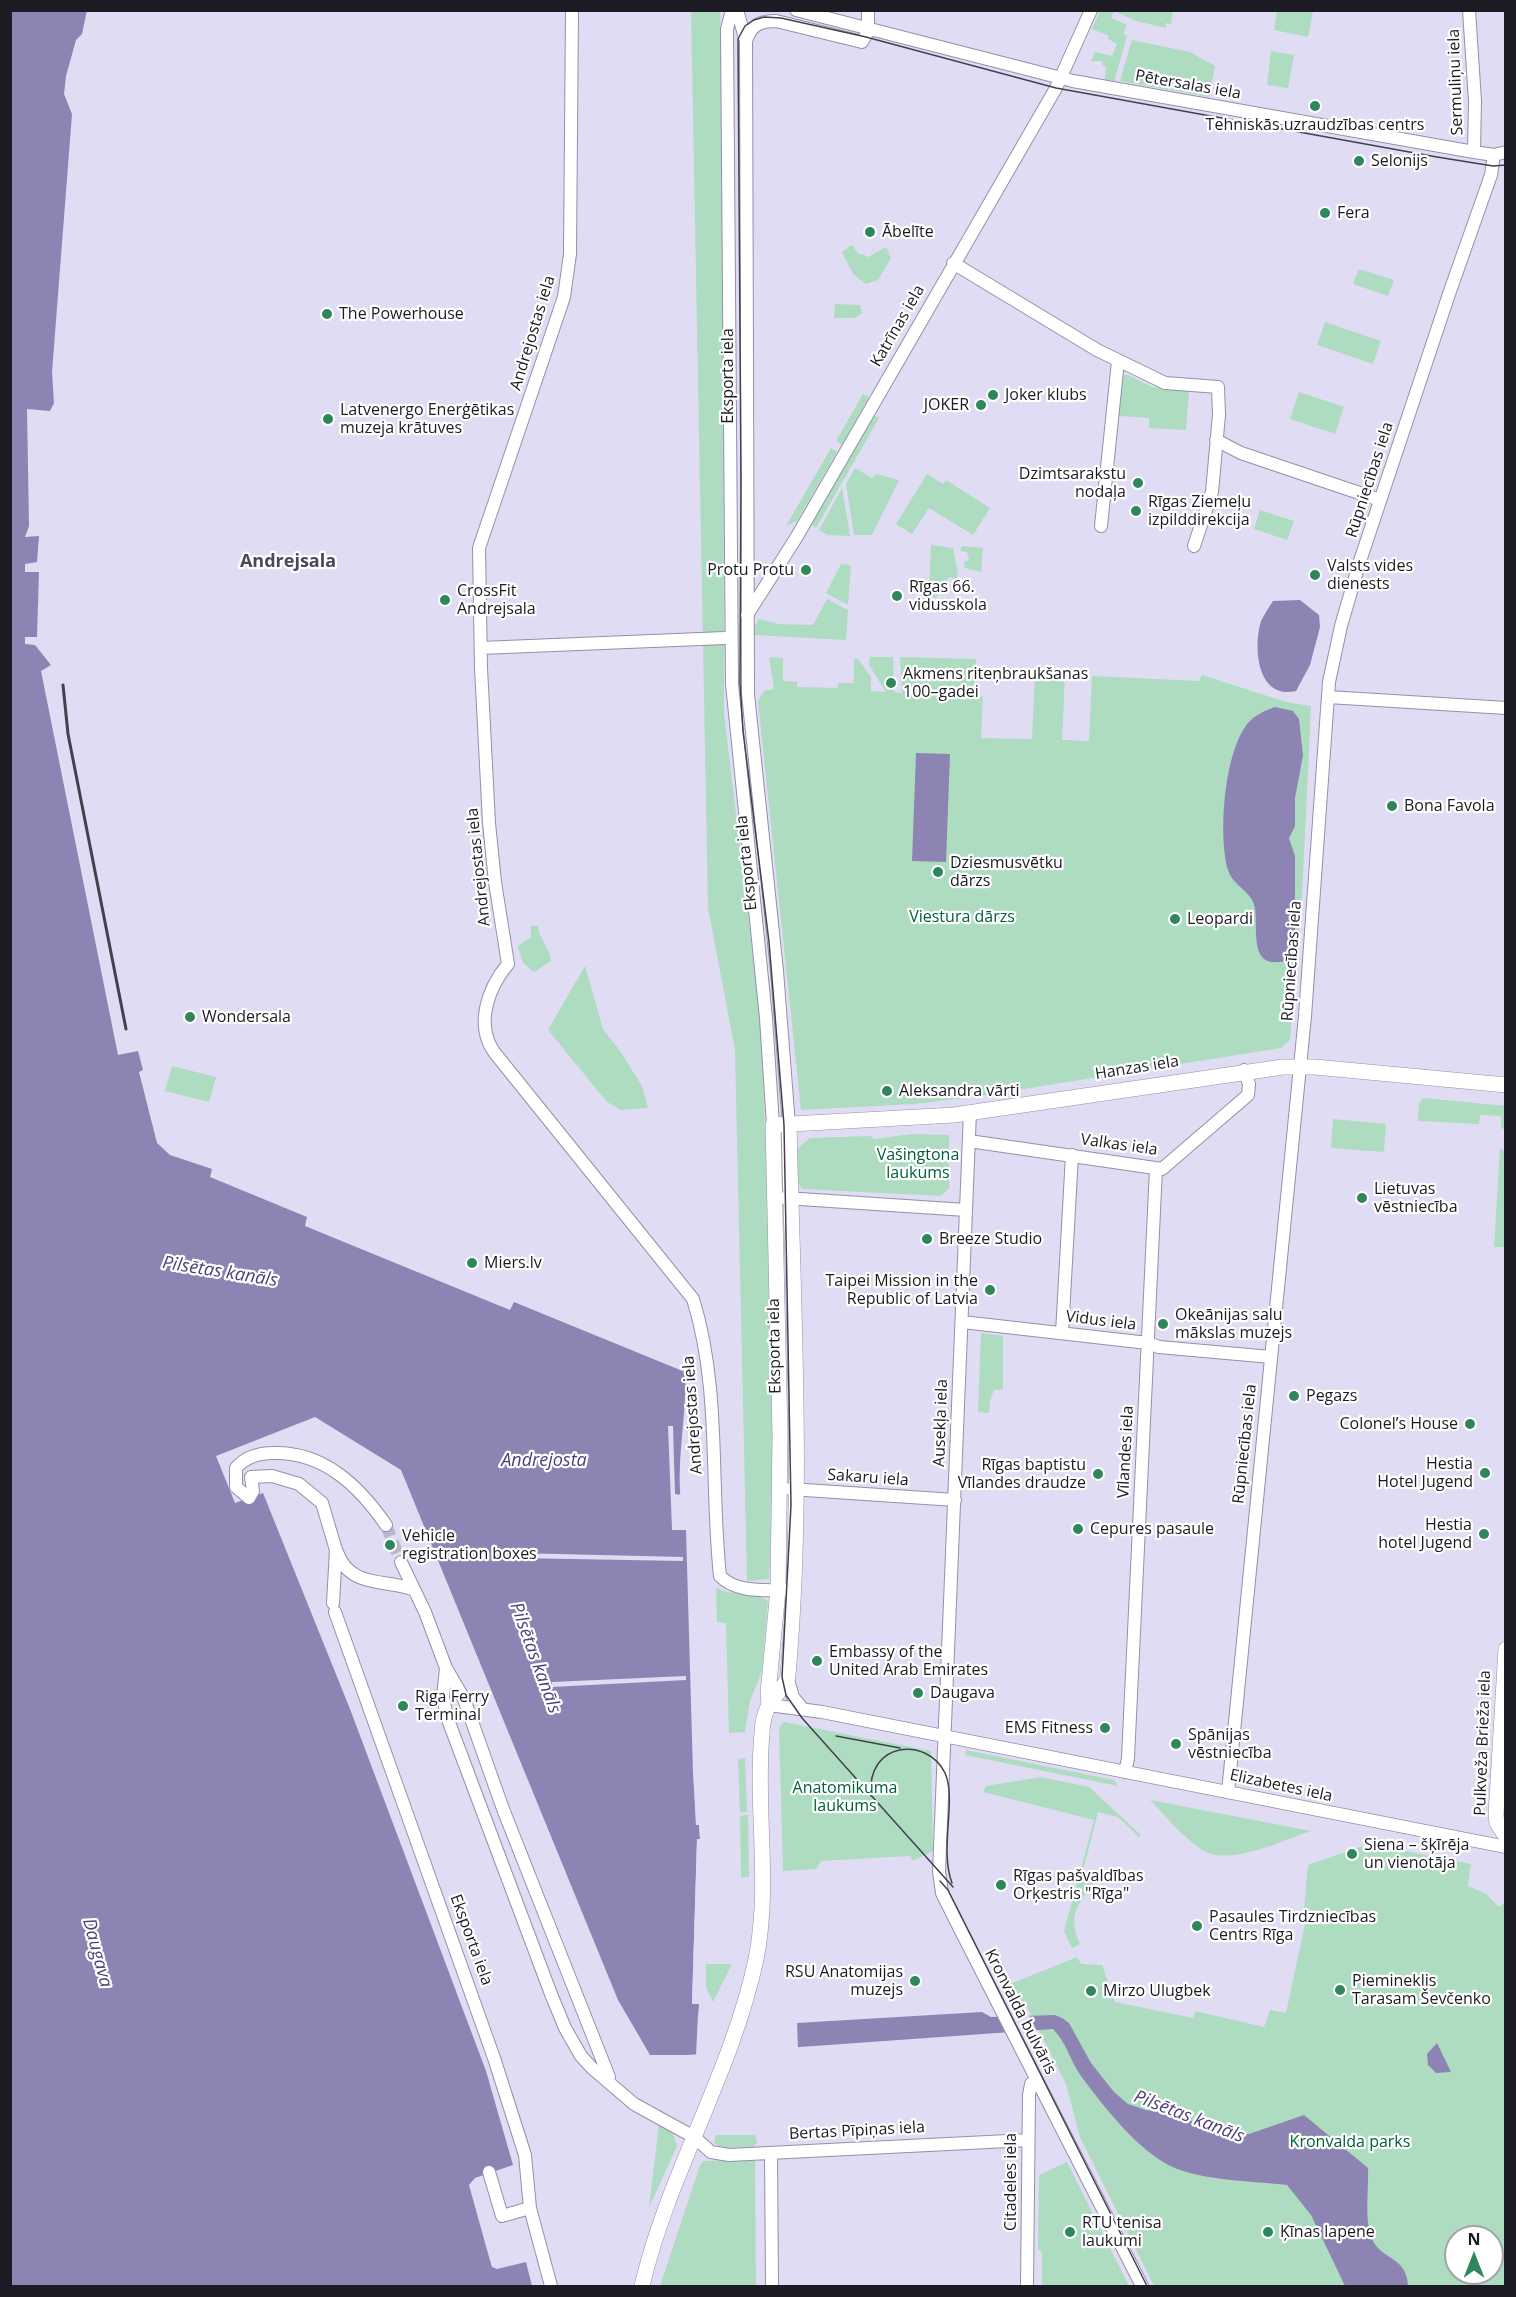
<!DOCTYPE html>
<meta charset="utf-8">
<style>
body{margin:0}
#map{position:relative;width:1516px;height:2297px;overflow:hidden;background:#e0dcf4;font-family:"Open Sans",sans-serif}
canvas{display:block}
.frame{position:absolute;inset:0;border:12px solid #1c1b24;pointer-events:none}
.north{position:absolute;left:1444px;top:2225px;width:60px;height:60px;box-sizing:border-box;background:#fff;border:2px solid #a4a4a7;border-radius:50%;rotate:0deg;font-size:16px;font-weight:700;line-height:24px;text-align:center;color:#1c1b24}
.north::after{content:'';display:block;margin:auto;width:21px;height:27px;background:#2f865a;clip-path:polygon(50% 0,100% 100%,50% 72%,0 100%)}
</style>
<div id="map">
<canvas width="1516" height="2297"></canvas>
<div class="frame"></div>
<div class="north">N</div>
</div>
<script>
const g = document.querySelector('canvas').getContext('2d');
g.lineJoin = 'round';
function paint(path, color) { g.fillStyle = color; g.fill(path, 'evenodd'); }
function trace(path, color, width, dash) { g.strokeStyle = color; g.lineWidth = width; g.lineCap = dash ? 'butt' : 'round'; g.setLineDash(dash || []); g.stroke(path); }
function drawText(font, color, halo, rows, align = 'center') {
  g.font = font + ' "Open Sans",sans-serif'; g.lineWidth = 4.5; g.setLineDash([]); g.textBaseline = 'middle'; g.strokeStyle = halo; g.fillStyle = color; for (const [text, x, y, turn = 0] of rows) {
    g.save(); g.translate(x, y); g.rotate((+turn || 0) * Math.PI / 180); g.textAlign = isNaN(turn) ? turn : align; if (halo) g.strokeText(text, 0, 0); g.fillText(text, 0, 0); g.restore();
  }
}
const green = new Path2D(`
 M 691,11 L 720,11 L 723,118 L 724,714 L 761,1023 L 776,1427 L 769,1579 L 747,1581 L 735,1050 L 708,908 Z
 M 1100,11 L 1100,10 L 1173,11 L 1171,24 L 1166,23 L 1166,28 L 1136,21 L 1114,11 L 1111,18 L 1127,25 L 1123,34 L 1127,36 L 1114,82 L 1105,80 L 1106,67 L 1103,66 L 1102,61 L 1091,61 L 1095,52 L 1112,56 L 1117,44 L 1108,39 L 1109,36 L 1092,29 Z
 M 1277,11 L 1313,11 L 1308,37 L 1274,30 Z
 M 1132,40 L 1190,52 L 1215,66 L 1209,97 L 1120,81 Z
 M 1271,51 L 1294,55 L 1288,88 L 1267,85 Z
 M 852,245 L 858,253 L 868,257 L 886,247 L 891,258 L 878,280 L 866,284 L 853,274 L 842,252 Z
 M 1359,269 L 1394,280 L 1388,296 L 1353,284 Z
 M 835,304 L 860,305 L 862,313 L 855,318 L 834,318 Z
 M 1325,322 L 1381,341 L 1373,364 L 1317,345 Z
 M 1122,375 L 1128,375 L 1152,387 L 1189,391 L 1186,430 L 1149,428 L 1149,418 L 1119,416 Z
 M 1299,392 L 1344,407 L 1335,434 L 1290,419 Z
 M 863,394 L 869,397 L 842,445 L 836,441 Z
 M 872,414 L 879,418 L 816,528 L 809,524 Z
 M 831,448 L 837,452 L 797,521 L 786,526 Z
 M 855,468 L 872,478 L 876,474 L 899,480 L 872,535 L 854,535 L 846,484 Z
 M 927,474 L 943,484 L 946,480 L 990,508 L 973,535 L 929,508 L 912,534 L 896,524 Z
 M 842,488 L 850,536 L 828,535 L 819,530 Z
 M 1260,510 L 1294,521 L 1287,540 L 1254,529 Z
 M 931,545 L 953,548 L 958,574 L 956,579 L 949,577 L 936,598 L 929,596 Z
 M 962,546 L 983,548 L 981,572 L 965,568 L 964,562 L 969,560 L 967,552 L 960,551 Z
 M 841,564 L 851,565 L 848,605 L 826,593 Z
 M 827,599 L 848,610 L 846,640 L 754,635 L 753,629 L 759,619 L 778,624 L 813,625 Z
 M 769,657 L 783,658 L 783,681 L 797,682 L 797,687 L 838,688 L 838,683 L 854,683 L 854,659 L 858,659 L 871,677 L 871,691 L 886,692 L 869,665 L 870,657 L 893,657 L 894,692 L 902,693 L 900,657 L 976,659 L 974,696 L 983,697 L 981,738 L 1032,739 L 1035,673 L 1065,674 L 1062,740 L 1089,741 L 1092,676 L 1199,681 L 1202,675 L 1286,702 L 1311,706 L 1302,897 L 1290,1040 L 1281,1048 L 973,1097 L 914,1104 L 801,1110 L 758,701 L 764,691 L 774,689 Z
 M 531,926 L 538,926 C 539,939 550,948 551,961 L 534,972 L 523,963 L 518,946 L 531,937 Z
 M 585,966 L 603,1029 L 620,1051 L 642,1086 L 648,1108 L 621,1110 L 607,1102 L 548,1030 Z
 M 172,1066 L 216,1077 L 209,1102 L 165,1091 Z
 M 1424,1098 L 1505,1106 L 1505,1128 L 1501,1129 L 1501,1116 L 1480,1115 L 1479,1124 L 1418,1121 L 1419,1103 Z
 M 1333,1119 L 1386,1124 L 1384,1152 L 1331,1148 Z
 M 912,1134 L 949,1135 L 949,1188 L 941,1196 L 802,1189 L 797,1181 L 797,1149 L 810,1138 L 870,1136 L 874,1139 Z
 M 1500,1148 L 1505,1152 L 1505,1247 L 1494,1247 Z
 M 981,1333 L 1003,1336 L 1003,1389 L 994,1390 L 990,1400 L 989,1413 L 978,1412 Z
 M 716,1588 C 732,1596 755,1592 768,1601 L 762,1671 L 750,1701 L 745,1732 L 729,1733 L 726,1623 L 717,1622 Z
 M 784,1722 L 931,1751 L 933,1851 L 913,1861 L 910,1856 L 821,1861 L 816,1869 L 783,1871 L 779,1727 Z
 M 966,1750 L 1114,1780 L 1118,1786 L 965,1755 Z
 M 745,1758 L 747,1812 L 740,1812 L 738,1759 Z
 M 1041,1777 L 1089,1787 L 1141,1835 L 1139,1837 L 1118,1817 L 1098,1812 L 1081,1879 L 1094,1884 C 1076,1905 1068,1917 1080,1944 L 1072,1948 L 1064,1931 L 1094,1820 L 983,1792 L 986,1786 Z
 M 1150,1800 L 1311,1831 C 1283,1840 1231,1866 1204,1851 C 1184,1839 1167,1817 1150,1800 Z
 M 744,1815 L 748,1815 L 749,1877 L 741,1877 L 740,1817 Z
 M 1369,1844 L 1471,1864 L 1468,1886 L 1486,1894 L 1499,1907 L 1505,1902 L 1505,2286 L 1154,2286 L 1080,2137 L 1066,2084 L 1025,2003 L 1019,2001 L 1010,1984 L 1077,1957 L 1081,1964 L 1102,1965 L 1115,2002 L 1193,2018 L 1195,2011 L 1264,2027 L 1270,2010 L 1286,2013 L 1308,1910 L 1304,1909 L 1308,1865 ZM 1456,2237 L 1492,2237 L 1492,2273 L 1456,2273 Z
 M 706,1964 L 732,1964 L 713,2002 L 706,1987 Z
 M 659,2124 L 672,2131 L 677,2146 L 649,2208 Z
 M 716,2135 L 755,2135 L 757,2142 L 754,2147 L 722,2148 L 714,2143 Z
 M 755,2159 L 756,2286 L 660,2286 L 700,2165 L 704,2161 Z
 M 1067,2162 L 1129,2286 L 1042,2286 L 1042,2252 L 1038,2249 L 1039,2175 Z`);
const water = new Path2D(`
 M 87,10 L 82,34 L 76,40 L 66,76 L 64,94 L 72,114 L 52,372 L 54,403 L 50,411 L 27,409 L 29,526 L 25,537 L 39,536 L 37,562 L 25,564 L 25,572 L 39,572 L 37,637 L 25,637 L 25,644 L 35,645 L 51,665 L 41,671 L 118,1055 L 138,1051 L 143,1070 L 139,1072 L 157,1143 L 170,1155 L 212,1169 L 210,1177 L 307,1217 L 305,1226 L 510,1310 L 514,1302 L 685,1372 C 688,1422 669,1487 689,1533 L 696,1825 L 699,1825 L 700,1839 L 697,1840 L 692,2004 L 699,2004 L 698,2019 L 797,2023 L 982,2012 L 991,2017 L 1055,2015 L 1062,2018 L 1069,2023 L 1091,2063 L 1114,2092 L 1128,2104 L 1146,2110 L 1180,2116 L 1218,2132 L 1234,2134 L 1249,2134 L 1304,2115 L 1368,2168 C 1369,2189 1364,2219 1372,2239 C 1381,2260 1407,2256 1408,2286 L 1345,2286 L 1311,2215 L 1287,2185 C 1252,2181 1210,2181 1177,2169 C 1140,2154 1104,2107 1081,2076 C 1070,2061 1067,2043 1053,2029 L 688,2055 L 650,2055 L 618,2000 L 401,1470 L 315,1417 L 216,1456 L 235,1503 L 263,1493 L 350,1709 L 486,2071 L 513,2165 L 475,2178 L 469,2185 L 489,2257 L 492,2267 L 497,2269 L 526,2262 L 532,2286 L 11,2286 L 10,11 Z
 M 1300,600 L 1319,615 L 1320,627 L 1310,665 L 1296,691 C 1257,700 1253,647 1261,621 C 1264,615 1269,607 1273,601 Z
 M 1275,707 L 1293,711 L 1299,719 L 1303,755 L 1295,798 L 1295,826 L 1289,838 L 1295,856 L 1295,957 C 1290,962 1285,962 1278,962 C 1246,965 1261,919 1253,902 C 1248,890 1232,884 1228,870 C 1218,835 1224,752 1248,723 C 1255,715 1266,710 1275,707 Z
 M 916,753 L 950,754 L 946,862 L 912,861 Z
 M 1437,2043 L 1451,2072 L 1436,2073 L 1428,2065 L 1427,2054 Z`);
const pier = new Path2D(`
 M 668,1426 L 673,1426 L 675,1494 L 684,1495 L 684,1514 L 692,1532 L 699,1822 L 702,1824 L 703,1839 L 699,1842 L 697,2004 L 692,2004 L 697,1839 L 700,1839 L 699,1825 L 696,1825 L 693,1773 L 686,1530 L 672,1530 Z
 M 515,1553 L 683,1557 L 683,1561 L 515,1558 Z
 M 686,1676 L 686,1680 L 552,1687 L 552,1682 Z
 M 1028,2013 L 1037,2032 L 1006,2034 L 996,2014 Z
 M 698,2014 L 797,2020 L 798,2049 L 696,2055 Z`);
const minorTunnel = new Path2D(`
 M 386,1525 L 401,1562`);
const minor = new Path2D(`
 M 572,10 L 570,254 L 564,297 L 479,548 L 481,668 L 489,823 L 495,882 L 508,964 C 488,988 475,1024 494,1052 L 693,1299 C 721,1389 710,1484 720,1576 C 736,1593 765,1590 786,1590
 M 732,10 L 727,29 L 732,684 L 766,1018 L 773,1125
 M 737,10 L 746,41 L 748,694 L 777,971 L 789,1125
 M 796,10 L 1073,81 L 1474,152 L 1494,155 L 1506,152
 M 1469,10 L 1475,101 L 1474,152
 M 746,41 C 751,25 760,21 776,21 L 862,42 L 868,32 L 868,10
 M 953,263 L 1097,350 L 1165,383 L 1218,387 L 1219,415 L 1212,492 L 1194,546
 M 1216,440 L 1241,453 L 1380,500
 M 1101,526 L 1118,361
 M 747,615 L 796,538 L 1056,88 L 1091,10
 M 481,648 L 725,638
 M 1328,697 L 1506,708
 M 970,1112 L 939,1871 L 942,1893 L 961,1931 L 1142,2286
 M 969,1141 L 1162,1169 L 1248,1095 L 1249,1084 L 1244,1070
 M 785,1198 L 966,1210
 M 962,1322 L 1148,1343 L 1159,1347 L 1271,1357
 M 1062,1333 L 1072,1155
 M 790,1489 L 955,1500
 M 337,1552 C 350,1588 383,1579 412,1589
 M 401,1562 L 425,1612 L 446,1668 L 464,1699 L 503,1809 L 609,2077
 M 333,1603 L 336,1550 L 322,1503 L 299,1484 L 272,1476 L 251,1477 L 253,1491 L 249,1498 L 236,1487 L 236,1468 C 246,1456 259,1453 274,1453 C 324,1452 359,1486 386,1525
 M 335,1612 L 494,2058 L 525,2155 L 530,2208 L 551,2286
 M 446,1668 L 443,1697 L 447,1717 L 551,1994 L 565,2028 L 581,2056 L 592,2068 L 634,2104 L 694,2137 L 711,2152 L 729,2155 L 1028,2140
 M 788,1680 L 793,1697 L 802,1708
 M 769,1705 L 822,1712 L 1506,1847
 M 1125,1772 L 1128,1758 L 1156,1169
 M 1228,1792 L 1305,1016 L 1329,682 L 1341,626 L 1359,564 L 1449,294 L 1491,175 L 1494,155
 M 771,2153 L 772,2286
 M 489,2172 L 502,2216 L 530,2208
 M 1027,2286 L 1029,2095 L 1031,2084 L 1036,2080`);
const major = new Path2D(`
 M 1506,1649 L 1496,1815 L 1497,1823 L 1506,1837
 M 769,1705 L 768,1693 L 778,1590 L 780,1435 L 773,1125 L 954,1115 L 1283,1067 L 1315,1067 L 1506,1085
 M 642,2286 C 668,2174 732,2073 756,1959 C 771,1884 755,1809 762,1733 C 762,1723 765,1713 769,1704 C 775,1694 787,1686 788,1675 C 804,1494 793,1306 789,1125`);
const tram = new Path2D(`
 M 836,1736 L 900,1748
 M 871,1796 C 866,1740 928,1737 945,1773 C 957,1799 939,1849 952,1883
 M 940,1881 L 948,1890 L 1147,2286
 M 953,1887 L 802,1718 L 786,1695 L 782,1677 L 791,1505 L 784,1125 L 769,942 L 743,731 L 740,683 L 741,480 L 738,39 L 745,26 L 754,20 L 764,17 L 781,18 L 866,37 L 1056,88 L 1437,157 L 1493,166 L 1506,165`);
const rail = new Path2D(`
 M 63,685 L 68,734 L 126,1029`);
const markers = [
 [1315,106,6,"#2f865a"],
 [1359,161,6,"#2f865a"],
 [1325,213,6,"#2f865a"],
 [870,232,6,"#2f865a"],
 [327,314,6,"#2f865a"],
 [993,395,6,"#2f865a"],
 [981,405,6,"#2f865a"],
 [328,419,6,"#2f865a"],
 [1138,483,6,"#2f865a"],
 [1136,511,6,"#2f865a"],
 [806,570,6,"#2f865a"],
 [1315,575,6,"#2f865a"],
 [897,596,6,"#2f865a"],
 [445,600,6,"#2f865a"],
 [891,683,6,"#2f865a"],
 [1392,806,6,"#2f865a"],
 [938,872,6,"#2f865a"],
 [1175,919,6,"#2f865a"],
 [190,1017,6,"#2f865a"],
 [887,1091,6,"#2f865a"],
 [1362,1198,6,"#2f865a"],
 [927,1239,6,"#2f865a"],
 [472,1263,6,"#2f865a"],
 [990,1290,6,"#2f865a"],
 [1163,1324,6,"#2f865a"],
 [1294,1396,6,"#2f865a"],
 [1470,1424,6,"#2f865a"],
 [1485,1473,6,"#2f865a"],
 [1098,1474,6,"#2f865a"],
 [1078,1529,6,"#2f865a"],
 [1484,1534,6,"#2f865a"],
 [390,1545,6,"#2f865a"],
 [817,1661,6,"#2f865a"],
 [918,1693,6,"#2f865a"],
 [403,1706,6,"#2f865a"],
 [1105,1728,6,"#2f865a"],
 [1176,1744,6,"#2f865a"],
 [1352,1854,6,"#2f865a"],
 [1001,1885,6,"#2f865a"],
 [1197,1926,6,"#2f865a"],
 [915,1981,6,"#2f865a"],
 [1340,1990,6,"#2f865a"],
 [1091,1991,6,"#2f865a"],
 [1070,2232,6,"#2f865a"],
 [1268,2232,6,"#2f865a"]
];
const streetNames = [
 ["Sermuliņu iela",1456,82,-92],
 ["Pētersalas iela",1188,85,10],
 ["Katrīnas iela",898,326,-60],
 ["Andrejostas iela",533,333,-73],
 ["Eksporta iela",728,376,-90],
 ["Rūpniecības iela",1370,480,-72],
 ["Eksporta iela",747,863,-96],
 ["Andrejostas iela",479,867,-96],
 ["Rūpniecības iela",1292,961,-86],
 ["Hanzas iela",1137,1068,-9],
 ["Valkas iela",1119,1145,8],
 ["Vidus iela",1101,1321,7],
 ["Eksporta iela",775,1346,-91],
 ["Andrejostas iela",693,1415,-94],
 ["Ausekļa iela",941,1423,-88],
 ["Rūpniecības iela",1245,1444,-84],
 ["Vīlandes iela",1126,1452,-87],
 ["Sakaru iela",868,1478,4],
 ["Pulkveža Brieža iela",1483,1743,-88],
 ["Elizabetes iela",1281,1786,12],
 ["Eksporta iela",471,1940,70],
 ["Kronvalda bulvāris",1020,2012,63],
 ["Bertas Pīpiņas iela",857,2131,-3],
 ["Citadeles iela",1011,2182,-90]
];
const poiNames = [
 ["Tehniskās uzraudzības centrs",1315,125,"center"],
 ["Selonijs",1371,161],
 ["Fera",1337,213],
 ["Ābelīte",882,232],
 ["The Powerhouse",339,314],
 ["Joker klubs",1005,395],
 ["JOKER",969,405,"right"],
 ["Latvenergo Enerģētikas",340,410],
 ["muzeja krātuves",340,428],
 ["Dzimtsarakstu",1126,474,"right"],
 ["nodaļa",1126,492,"right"],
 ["Rīgas Ziemeļu",1148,502],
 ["izpilddirekcija",1148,520],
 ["Valsts vides",1327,566],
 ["dienests",1327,584],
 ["Protu Protu",794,570,"right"],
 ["Rīgas 66.",909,587],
 ["vidusskola",909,605],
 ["CrossFit",457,591],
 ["Andrejsala",457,609],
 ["Akmens riteņbraukšanas",903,674],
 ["100–gadei",903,692],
 ["Bona Favola",1404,806],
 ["Dziesmusvētku",950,863],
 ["dārzs",950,881],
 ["Leopardi",1187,919],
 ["Wondersala",202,1017],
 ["Aleksandra vārti",899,1091],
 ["Lietuvas",1374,1189],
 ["vēstniecība",1374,1207],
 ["Breeze Studio",939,1239],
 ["Miers.lv",484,1263],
 ["Taipei Mission in the",978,1281,"right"],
 ["Republic of Latvia",978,1299,"right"],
 ["Okeānijas salu",1175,1315],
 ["mākslas muzejs",1175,1333],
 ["Pegazs",1306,1396],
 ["Colonel’s House",1458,1424,"right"],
 ["Hestia",1473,1464,"right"],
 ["Hotel Jugend",1473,1482,"right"],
 ["Rīgas baptistu",1086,1465,"right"],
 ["Vīlandes draudze",1086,1483,"right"],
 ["Hestia",1472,1525,"right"],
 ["hotel Jugend",1472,1543,"right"],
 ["Cepures pasaule",1090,1529],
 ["Vehicle",402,1536],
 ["registration boxes",402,1554],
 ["Embassy of the",829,1652],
 ["United Arab Emirates",829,1670],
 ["Daugava",930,1693],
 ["Riga Ferry",415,1697],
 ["Terminal",415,1715],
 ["EMS Fitness",1093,1728,"right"],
 ["Spānijas",1188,1735],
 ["vēstniecība",1188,1753],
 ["Siena – šķīrēja",1364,1845],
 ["un vienotāja",1364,1863],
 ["Rīgas pašvaldības",1013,1876],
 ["Orķestris \"Rīga\"",1013,1894],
 ["Pasaules Tirdzniecības",1209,1917],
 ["Centrs Rīga",1209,1935],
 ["RSU Anatomijas",903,1972,"right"],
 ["muzejs",903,1990,"right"],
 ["Piemineklis",1352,1981],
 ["Tarasam Ševčenko",1352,1999],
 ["Mirzo Ulugbek",1103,1991],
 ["RTU tenisa",1082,2223],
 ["laukumi",1082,2241],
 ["Ķīnas lapene",1280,2232]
];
const parkNames = [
 ["Viestura dārzs",962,917],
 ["Vašingtona",918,1155],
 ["laukums",918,1173],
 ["Anatomikuma",845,1788],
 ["laukums",845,1806],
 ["Kronvalda parks",1350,2142]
];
const neighbourhoodNames = [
 ["Andrejsala",288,562]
];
const waterNames = [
 ["Pilsētas kanāls",220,1272,9],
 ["Andrejosta",544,1461],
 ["Pilsētas kanāls",535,1658,70],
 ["Daugava",97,1953,75],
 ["Pilsētas kanāls",1189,2117,21]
];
paint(green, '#aedcc0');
paint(water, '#8e84b3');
paint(pier, '#e0dcf4');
trace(minorTunnel, '#b9b5ca', 12, [12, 6]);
trace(minor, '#9490a7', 14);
trace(major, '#9490a7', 16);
trace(minor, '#fff', 12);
trace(major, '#fff', 15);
trace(tram, '#42414d', 1.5);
trace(rail, '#42414d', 3);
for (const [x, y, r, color] of markers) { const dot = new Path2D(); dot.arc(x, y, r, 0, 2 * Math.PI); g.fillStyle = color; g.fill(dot); trace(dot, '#fff', 2); }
drawText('16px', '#1c1b24', '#fff', streetNames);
drawText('16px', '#1c1b24', '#fff', poiNames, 'left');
drawText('16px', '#026039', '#fff', parkNames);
drawText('bold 18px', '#4c485c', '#fff', neighbourhoodNames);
drawText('italic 18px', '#4e3e7b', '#fff', waterNames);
</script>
